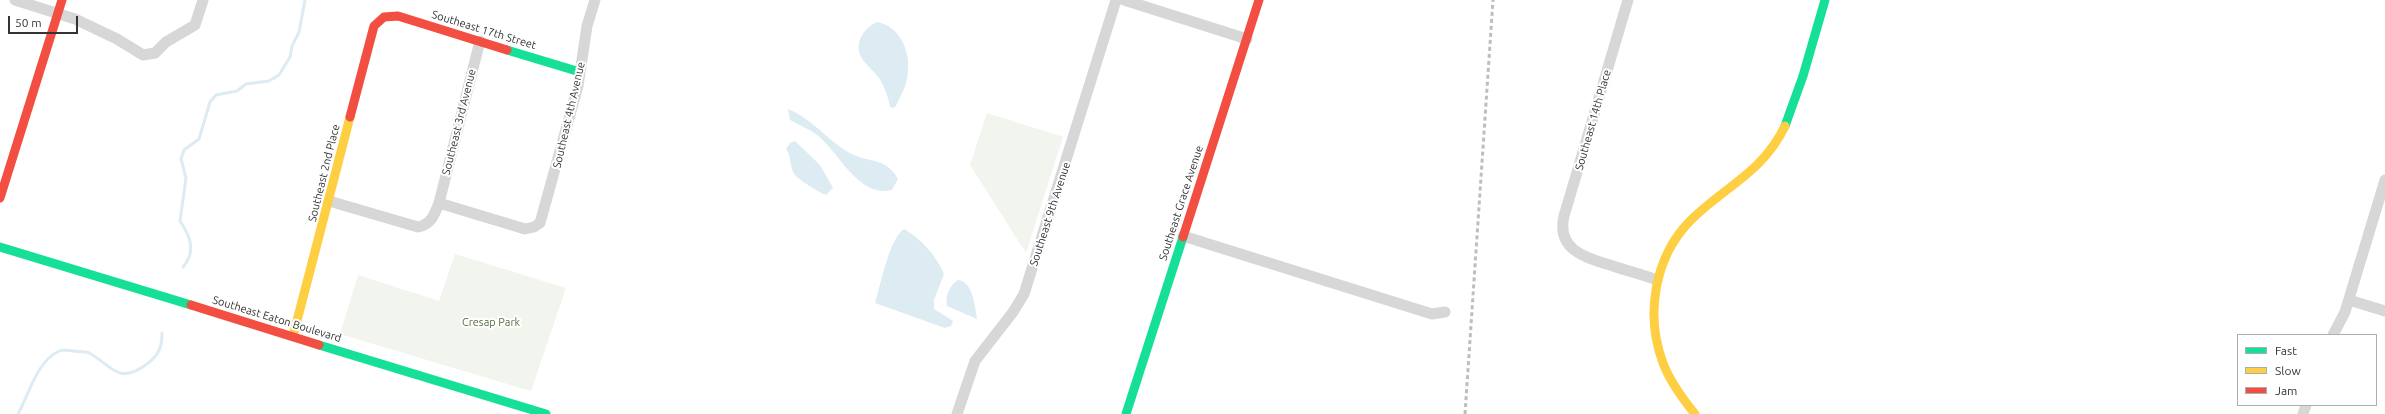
<!DOCTYPE html>
<style>
body{margin:0}
#map{position:relative;width:2385px;height:414px;overflow:hidden;background:#fff;font-family:Ubuntu,sans-serif}
canvas{display:block}
.legend{position:absolute;left:2237px;top:334px;width:140px;height:72px;box-sizing:border-box;background:#fff;border:1px solid #adadad;margin:0;padding:5px 7px;list-style:none;font-size:12px;color:#333}
.legend li{display:flex;align-items:center;gap:8px;height:20px}
.legend b{width:20px;border:1px solid #adadad}
.scale{position:absolute;left:8px;top:16px;width:70px;height:18px;box-sizing:border-box;border:2px solid #333;border-top:0;padding-left:5px;font-size:12px;line-height:14px;white-space:nowrap;color:#333;-webkit-text-stroke:3px #fff;paint-order:stroke}
</style>
<div id="map">
<canvas width="2385" height="414"></canvas>
<ul class="legend">
<li><b style="height:5px;background:#16e098"></b>Fast</li>
<li><b style="height:5px;background:#ffcf43"></b>Slow</li>
<li><b style="height:5px;background:#f24e42"></b>Jam</li>
</ul>
<div class="scale">50 m</div>
</div>
<script>
const g = document.querySelector('canvas').getContext('2d');
g.lineJoin = 'round';
function paint(path, color) { g.fillStyle = color; g.fill(path, 'evenodd'); }
function trace(path, color, width, dash) { g.strokeStyle = color; g.lineWidth = width; g.lineCap = dash ? 'butt' : 'round'; g.setLineDash(dash || []); g.stroke(path); }
function drawText(font, color, halo, rows, align = 'center') {
  g.font = font + ' Ubuntu,sans-serif'; g.lineWidth = 4; g.setLineDash([]); g.textBaseline = 'middle'; g.strokeStyle = halo; g.fillStyle = color; for (const [text, x, y, turn = 0] of rows) {
    g.save(); g.translate(x, y); g.rotate((+turn || 0) * Math.PI / 180); g.textAlign = isNaN(turn) ? turn : align; if (halo) g.strokeText(text, 0, 0); g.fillText(text, 0, 0); g.restore();
  }
}
const green = new Path2D(`
 M 987,113 L 1063,137 L 1026,253 L 970,165 Z
 M 455,254 L 566,288 L 531,391 L 340,334 L 358,275 L 439,301 Z`);
const water = new Path2D(`
 M 877,22 C 904,27 913,59 906,83 C 904,91 899,98 896,106 L 893,108 L 890,107 C 888,96 885,88 879,78 C 874,71 866,65 861,57 C 854,42 864,28 877,22 Z
 M 788,109 C 815,120 831,145 854,155 C 873,163 886,158 898,179 L 892,190 C 858,198 840,153 817,135 C 809,129 799,125 790,120 Z
 M 795,141 L 820,165 L 833,188 L 826,195 C 820,193 799,180 795,175 C 789,167 792,157 786,149 L 790,143 Z
 M 904,229 C 920,238 937,256 944,274 L 934,300 L 934,309 L 953,321 L 951,326 L 945,328 L 875,303 C 881,284 889,239 904,229 Z
 M 958,280 C 973,281 975,307 977,319 L 947,306 C 945,296 949,286 958,280 Z`);
const stream = new Path2D(`
 M 183,267 C 196,252 191,237 180,221 L 186,178 L 181,159 L 184,150 L 199,139 L 210,102 L 216,95 L 237,91 L 246,84 L 269,81 L 279,75 L 290,57 L 292,46 L 299,32 L 305,0
 M 18,414 C 29,394 37,361 59,351 C 63,349 69,351 73,351 C 78,352 84,351 89,353 C 112,365 117,386 147,364 C 159,355 162,347 162,333`);
const street = new Path2D(`
 M 15,0 L 75,19 L 117,39 L 143,55 L 155,53 L 166,42 L 195,25 L 203,0
 M 1124,0 L 1247,39
 M 1628,0 L 1564,216 C 1556,251 1587,258 1613,266 C 1628,271 1643,275 1657,280
 M 329,201 L 418,227 C 431,224 434,216 439,203 L 480,41
 M 439,203 L 525,229 L 534,227 L 540,223 L 578,86 L 587,26 L 595,0
 M 1183,236 L 1432,314 L 1445,312
 M 2349,300 L 2385,311
 M 2333,335 L 2345,312 L 2385,180
 M 957,414 L 975,361 L 1013,312 L 1024,294 L 1116,0
 M 2303,414 L 2306,405`);
const fast = new Path2D(`
 M 507,50 L 580,72
 M 1785,126 L 1803,76 L 1825,0
 M 0,247 L 191,305
 M 319,345 L 546,414
 M 1126,414 L 1183,237`);
const slow = new Path2D(`
 M 293,336 L 350,117
 M 1695,414 C 1682,398 1670,382 1663,363 C 1645,315 1654,256 1692,219 C 1726,186 1763,172 1785,126`);
const jam = new Path2D(`
 M 350,117 L 374,26 L 384,17 L 398,16 L 507,50
 M 0,198 L 62,0
 M 1183,237 L 1259,0
 M 191,305 L 319,345`);
const rail = new Path2D(`
 M 1465,414 L 1493,0`);
const streetNames = [
 ["Southeast 17th Street",484,30,17],
 ["Southeast 4th Avenue",569,115,-77],
 ["Southeast 14th Place",1593,120,-74],
 ["Southeast 3rd Avenue",459,122,-76],
 ["Southeast 2nd Place",324,173,-76],
 ["Southeast Grace Avenue",1181,203,-72],
 ["Southeast 9th Avenue",1050,214,-72],
 ["Southeast Eaton Boulevard",277,319,17]
];
const parkNames = [
 ["Cresap Park",491,322]
];
paint(green, '#f1f5ed');
paint(water, '#ddebf3');
trace(stream, '#ddebf3', 3);
trace(street, '#d7d7d7', 11);
trace(fast, '#16e098', 9);
trace(slow, '#ffcf43', 9);
trace(jam, '#f24e42', 9);
trace(rail, '#bebebe', 3, [4, 3]);
drawText('11px', '#333', '#fff', streetNames);
drawText('11px', '#56703f', '#fff', parkNames);
</script>
